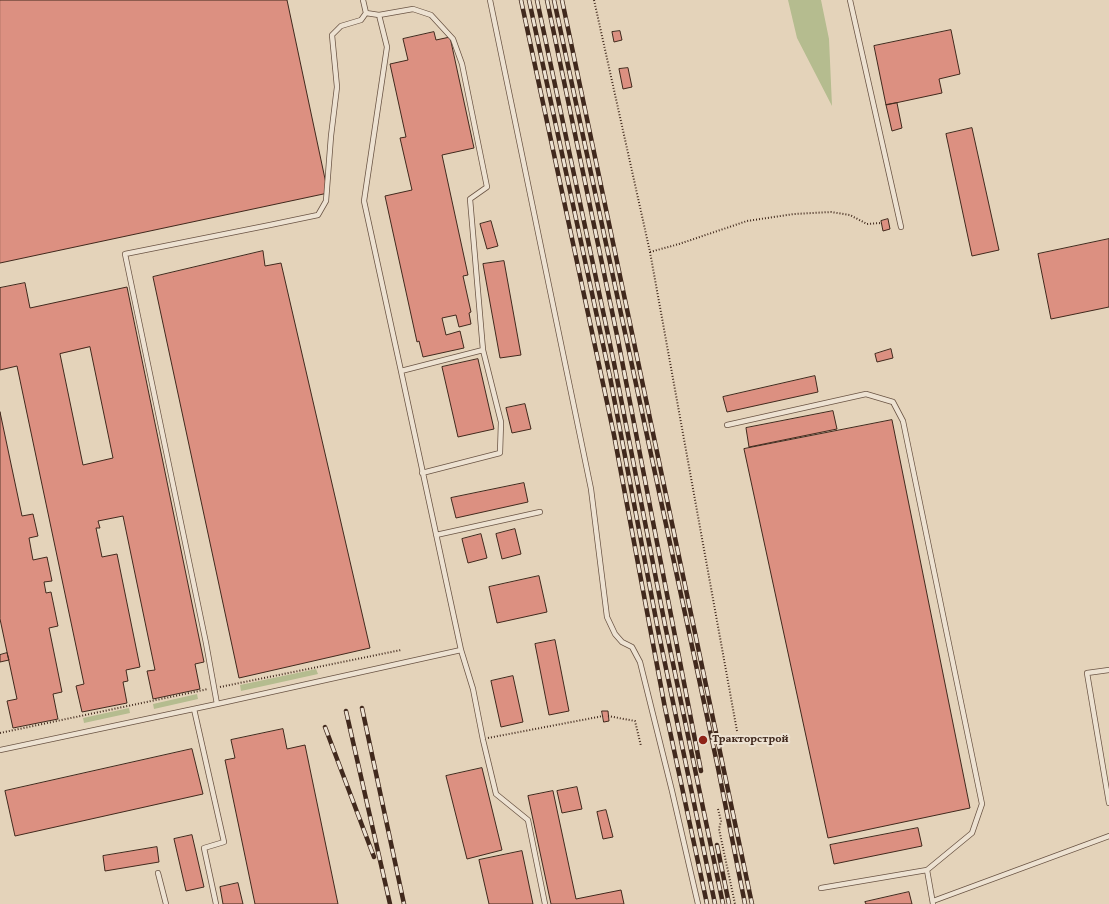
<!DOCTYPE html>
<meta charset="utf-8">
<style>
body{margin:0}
canvas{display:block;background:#e4d3ba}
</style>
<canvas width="1109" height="904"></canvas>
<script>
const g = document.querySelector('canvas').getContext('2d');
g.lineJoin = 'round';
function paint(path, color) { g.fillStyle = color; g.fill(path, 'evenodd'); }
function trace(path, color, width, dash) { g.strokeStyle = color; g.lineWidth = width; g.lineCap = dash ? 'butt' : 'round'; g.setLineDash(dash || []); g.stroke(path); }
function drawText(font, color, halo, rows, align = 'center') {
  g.font = font + ' Vollkorn,serif'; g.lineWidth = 4; g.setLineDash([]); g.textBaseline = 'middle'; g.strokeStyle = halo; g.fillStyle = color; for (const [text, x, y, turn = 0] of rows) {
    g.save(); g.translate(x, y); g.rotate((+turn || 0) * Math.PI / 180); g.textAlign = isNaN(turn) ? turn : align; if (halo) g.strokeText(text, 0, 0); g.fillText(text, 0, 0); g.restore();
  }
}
const green = new Path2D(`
 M 788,0 L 821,0 L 829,39 L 832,106 L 797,38 Z
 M 316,669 L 318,674 L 241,691 L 240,685 Z
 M 197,694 L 198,699 L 154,709 L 153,704 Z
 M 129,708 L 130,713 L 84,723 L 83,718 Z`);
const building = new Path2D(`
 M 0,0 L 287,0 L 328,193 L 0,263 Z
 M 951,30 L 960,74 L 939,79 L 942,93 L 886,105 L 874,46 Z
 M 620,31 L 622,40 L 614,42 L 612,32 Z
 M 434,32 L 436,40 L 450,37 L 474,148 L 442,155 L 468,275 L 463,276 L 471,312 L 469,313 L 471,324 L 459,327 L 456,315 L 442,318 L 446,335 L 460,331 L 464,348 L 423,357 L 419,341 L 417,342 L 385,196 L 412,190 L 400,138 L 406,137 L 390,64 L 408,60 L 403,39 Z
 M 628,68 L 632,87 L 623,89 L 619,69 Z
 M 897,103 L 902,128 L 892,131 L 886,105 Z
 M 972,128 L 999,250 L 972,256 L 946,134 Z
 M 888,219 L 890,229 L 883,231 L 881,221 Z
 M 491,221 L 498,246 L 487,249 L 480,224 Z
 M 1109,239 L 1109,307 L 1051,319 L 1038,254 Z
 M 263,251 L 265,266 L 281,263 L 370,648 L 239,678 L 153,277 Z
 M 504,261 L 521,355 L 500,358 L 483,264 Z
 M 25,283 L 30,308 L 127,287 L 204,662 L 195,664 L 200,689 L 153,699 L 147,671 L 155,670 L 123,516 L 98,521 L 100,528 L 96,528 L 102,557 L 117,554 L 140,667 L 126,670 L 128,681 L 123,682 L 127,703 L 82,712 L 76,686 L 84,684 L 17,366 L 0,370 L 0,288 ZM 90,347 L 113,458 L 83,465 L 60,354 Z
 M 891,349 L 893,358 L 877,362 L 875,354 Z
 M 478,359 L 494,429 L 458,437 L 442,367 Z
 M 815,376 L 818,392 L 727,412 L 723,397 Z
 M 525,404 L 531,429 L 512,433 L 506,408 Z
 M 833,411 L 837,429 L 749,447 L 746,428 Z
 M 0,412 L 22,516 L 33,514 L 38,536 L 29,538 L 33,560 L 47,557 L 52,581 L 44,582 L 46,593 L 51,592 L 58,626 L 49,628 L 62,692 L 53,694 L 58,719 L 13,728 L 7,701 L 17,699 L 0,619 Z
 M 892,420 L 970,808 L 828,838 L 744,449 Z
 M 524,483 L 528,502 L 456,518 L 451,498 Z
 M 515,529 L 521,554 L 502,559 L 496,534 Z
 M 481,534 L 487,558 L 468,563 L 462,539 Z
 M 539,576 L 547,612 L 497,623 L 489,587 Z
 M 555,640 L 569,711 L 549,715 L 535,644 Z
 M 7,653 L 9,660 L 0,662 L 0,655 Z
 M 513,676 L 523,722 L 501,727 L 491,681 Z
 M 602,711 L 608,711 L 609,721 L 604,722 Z
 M 283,729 L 287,749 L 305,745 L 338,904 L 255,904 L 225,760 L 235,758 L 231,740 Z
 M 192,749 L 203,794 L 15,836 L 5,791 Z
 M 482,768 L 502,850 L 467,859 L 446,776 Z
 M 577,787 L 582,809 L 562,813 L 557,791 Z
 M 553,791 L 576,899 L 621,890 L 624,904 L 551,904 L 528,796 Z
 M 606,810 L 613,837 L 603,839 L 597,812 Z
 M 918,828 L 922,846 L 834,864 L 830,845 Z
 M 192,835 L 204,887 L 186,891 L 174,839 Z
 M 157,847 L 159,862 L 105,871 L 103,856 Z
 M 522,851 L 533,904 L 489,904 L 479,860 Z
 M 238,883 L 243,904 L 223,904 L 220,887 Z
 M 909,892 L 912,904 L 866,904 L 865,902 Z`);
const path = new Path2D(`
 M 594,0 L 650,252 L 737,731
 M 650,252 L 679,244 L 747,221 L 794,214 L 831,212 L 850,215 L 867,224 L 881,223
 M 220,687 L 401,650
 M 608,716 L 635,721 L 641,746
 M 0,733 L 208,689
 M 488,738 L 603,716
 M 718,809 L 721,821 L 719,829 L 735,904`);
const lane = new Path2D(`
 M 490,0 L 591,489 L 607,617 L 615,634 L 622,642 L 632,647 L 640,662 L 672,791 L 698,904
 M 850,0 L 901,227
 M 366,13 L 379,15 L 413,9 L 431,15 L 453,39 L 462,64 L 487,187 L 470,199 L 483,350 L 501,422 L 500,453 L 422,473
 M 379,15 L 387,47 L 364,201 L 401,371 L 461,650 L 473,689 L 483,740 L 496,794 L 528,820 L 545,904
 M 401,371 L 483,350
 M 727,425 L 866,394 L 893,402 L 903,421 L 982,804 L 972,833 L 927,870
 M 436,535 L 540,512
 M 1109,670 L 1087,673 L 1109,803
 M 217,704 L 206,643 L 125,254 L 270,225 L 318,215 L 326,201 L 331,136 L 337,87 L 332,35 L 341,26 L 361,20 L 366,13 L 363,0
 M 194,709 L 224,842 L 204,848 L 216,904
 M 0,750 L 217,704 L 461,650
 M 158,873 L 166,904
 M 821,888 L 927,870 L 933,904
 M 933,901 L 1109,836`);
const rail = new Path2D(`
 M 521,0 L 614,435 L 665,708 L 707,904
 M 529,0 L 610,377 L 658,630 L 715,904
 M 537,0 L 614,363 L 665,625 L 723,904
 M 547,0 L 618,340 L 701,771
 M 554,0 L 718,768 L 745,904
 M 562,0 L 752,904
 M 362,708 L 404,904
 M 346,711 L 390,904
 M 325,727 L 374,857
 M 717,845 L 729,904`);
const markers = [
 [703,740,5,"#8f2418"]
];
const poiNames = [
 ["Тракторстрой",712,740]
];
paint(green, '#b5bc8f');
paint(building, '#dc9081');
trace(building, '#41291d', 1);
trace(lane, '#6a5444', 6);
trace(path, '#41291d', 2, [1, 2]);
trace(lane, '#ede2d2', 4.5);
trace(rail, '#41291d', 4.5);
trace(rail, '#ede2d2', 3, [9]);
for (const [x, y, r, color] of markers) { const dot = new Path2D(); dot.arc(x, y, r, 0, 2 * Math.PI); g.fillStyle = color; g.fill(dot); trace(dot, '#ede2d2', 1.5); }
drawText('bold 11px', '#41291d', '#ede2d2', poiNames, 'left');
</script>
